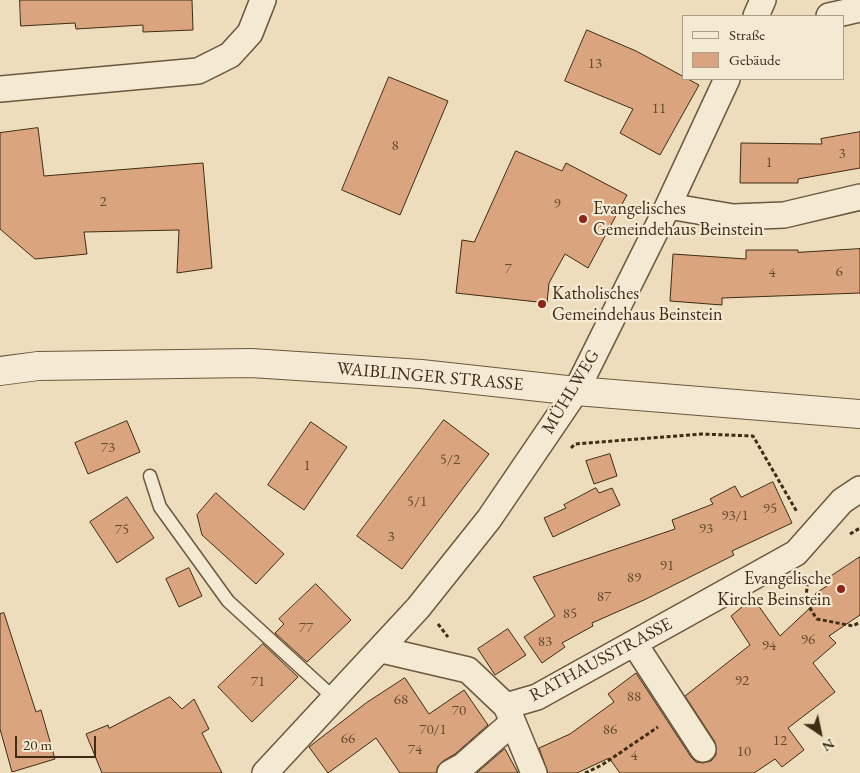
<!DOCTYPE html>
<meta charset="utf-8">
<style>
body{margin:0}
#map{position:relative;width:860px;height:773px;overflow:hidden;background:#eeddbc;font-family:"EB Garamond",serif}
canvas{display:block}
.legend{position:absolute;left:682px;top:15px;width:162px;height:65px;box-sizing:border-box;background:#f4e9d3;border:1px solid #ac9d87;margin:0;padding:6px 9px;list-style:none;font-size:15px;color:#3f2c14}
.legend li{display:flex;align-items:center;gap:10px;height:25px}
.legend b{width:25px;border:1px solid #ac9d87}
.north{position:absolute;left:795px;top:708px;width:50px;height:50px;-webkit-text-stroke:4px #f4e9d3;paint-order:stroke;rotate:146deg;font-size:14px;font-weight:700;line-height:20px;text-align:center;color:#3f2c14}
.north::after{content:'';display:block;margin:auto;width:18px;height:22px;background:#3f2c14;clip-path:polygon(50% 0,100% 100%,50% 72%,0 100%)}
.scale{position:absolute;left:15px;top:736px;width:81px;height:22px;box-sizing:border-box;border:2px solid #3f2c14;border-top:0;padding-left:6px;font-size:15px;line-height:18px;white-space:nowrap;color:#3f2c14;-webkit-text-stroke:4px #f4e9d3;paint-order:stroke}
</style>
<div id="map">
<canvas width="860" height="773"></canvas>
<ul class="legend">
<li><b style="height:6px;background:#f4e9d3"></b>Straße</li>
<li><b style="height:14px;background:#d9a47e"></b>Gebäude</li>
</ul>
<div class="north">N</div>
<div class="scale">20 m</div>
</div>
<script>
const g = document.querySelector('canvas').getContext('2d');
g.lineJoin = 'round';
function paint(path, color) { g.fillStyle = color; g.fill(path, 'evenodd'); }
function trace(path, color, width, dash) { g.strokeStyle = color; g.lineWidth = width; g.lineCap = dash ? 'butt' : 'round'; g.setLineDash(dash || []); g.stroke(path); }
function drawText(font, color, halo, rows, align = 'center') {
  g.font = font + ' "EB Garamond",serif'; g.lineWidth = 4.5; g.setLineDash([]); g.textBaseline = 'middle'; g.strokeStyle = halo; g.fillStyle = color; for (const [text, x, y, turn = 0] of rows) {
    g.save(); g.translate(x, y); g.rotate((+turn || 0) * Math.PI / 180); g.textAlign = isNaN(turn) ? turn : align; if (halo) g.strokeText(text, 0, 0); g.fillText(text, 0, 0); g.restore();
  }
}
const building = new Path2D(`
 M 20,0 L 192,0 L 193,30 L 143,32 L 143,25 L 76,29 L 75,23 L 21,26 Z
 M 587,30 L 636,51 L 699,85 L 660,155 L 620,133 L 633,109 L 565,81 Z
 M 389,77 L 448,101 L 400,215 L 342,190 Z
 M 38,128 L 44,176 L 203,163 L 212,268 L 177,273 L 179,230 L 84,232 L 87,254 L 35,259 L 0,229 L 0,133 Z
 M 860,132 L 860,168 L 798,179 L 798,183 L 740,183 L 741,143 L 822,144 L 821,139 Z
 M 516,151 L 562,171 L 566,163 L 627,195 L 588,268 L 565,254 L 549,283 L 547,303 L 456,293 L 462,240 L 474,242 Z
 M 860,249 L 860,293 L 722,298 L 722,305 L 670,301 L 673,254 L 746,259 L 746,250 L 798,250 L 798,252 Z
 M 444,420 L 489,454 L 402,569 L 357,536 Z
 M 127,421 L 140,452 L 88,474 L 75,443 Z
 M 311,422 L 347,447 L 304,510 L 268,485 Z
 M 610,454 L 617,476 L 594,484 L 586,461 Z
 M 773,482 L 792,523 L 732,551 L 734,555 L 644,600 L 592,623 L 593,626 L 562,643 L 565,647 L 542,663 L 524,637 L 555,616 L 533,577 L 675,529 L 672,520 L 713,504 L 710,499 L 735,486 L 741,497 Z
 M 596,488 L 599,493 L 612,488 L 620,505 L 553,537 L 544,518 L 566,508 L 564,505 Z
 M 216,493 L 284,554 L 256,584 L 202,535 L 197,515 Z
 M 127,497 L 154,538 L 117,563 L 90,522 Z
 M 860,557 L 860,615 L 829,636 L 836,643 L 813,663 L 835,692 L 788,728 L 804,750 L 782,767 L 775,759 L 754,773 L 620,773 L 609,758 L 577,773 L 548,773 L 539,748 L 570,734 L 614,702 L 608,694 L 636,673 L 691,757 L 696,762 L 703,763 L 711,761 L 716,755 L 715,742 L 685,696 L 750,645 L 731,616 L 753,598 L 780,636 L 812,606 L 816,593 L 830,584 L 827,579 Z
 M 189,568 L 202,596 L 179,607 L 166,579 Z
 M 316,584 L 351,620 L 307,662 L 275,633 L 284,624 L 279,619 Z
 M 4,613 L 36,712 L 41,710 L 55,759 L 12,772 L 0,729 L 0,614 Z
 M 508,629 L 526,655 L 495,675 L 478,649 Z
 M 263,644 L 298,677 L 252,722 L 218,687 Z
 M 405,678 L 429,714 L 464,690 L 488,725 L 455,754 L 443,761 L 438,766 L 436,773 L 400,773 L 376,738 L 328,773 L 309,747 L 366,703 Z
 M 170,697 L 182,709 L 194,699 L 209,729 L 202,733 L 222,773 L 102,773 L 86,734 L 108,725 L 109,728 Z
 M 505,749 L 518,773 L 477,773 Z`);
const path = new Path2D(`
 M 571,448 L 575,444 L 702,434 L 753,436 L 797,512
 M 850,534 L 860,528
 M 810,576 C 804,597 805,602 817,619 L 853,626 L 860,622
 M 438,624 L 448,637
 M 585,773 L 602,765 L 658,727`);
const service = new Path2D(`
 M 150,476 L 160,507 L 228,601 L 334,698`);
const minor = new Path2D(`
 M 756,16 L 763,0
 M 829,16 L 860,9
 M 0,89 L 198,71 L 230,55 L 250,33 L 263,0
 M 668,206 L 733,217 L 784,215 L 860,197
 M 634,643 L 703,749
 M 382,650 L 468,670 L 506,706 L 537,697 L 796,553 L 842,501 L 860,489
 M 507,708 L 534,773
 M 265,773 L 418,608 L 489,519 L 576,391 L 668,206 L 727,79
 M 450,773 L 463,766 L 512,723`);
const tertiary = new Path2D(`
 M 0,371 L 38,366 L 251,363 L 421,374 L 576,391 L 860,414`);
const markers = [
 [583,219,5,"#8f2418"],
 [542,304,5,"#8f2418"],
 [841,589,5,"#8f2418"]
];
const numberNames = [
 ["13",595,64],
 ["11",659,109],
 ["8",395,146],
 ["3",842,154],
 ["1",769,163],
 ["2",103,202],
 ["9",557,204],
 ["7",508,269],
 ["6",839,272],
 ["4",772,273],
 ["73",108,448],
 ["5/2",450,460],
 ["1",307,466],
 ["5/1",417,502],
 ["95",770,509],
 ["93/1",735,516],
 ["93",706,529],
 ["75",122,530],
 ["3",391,537],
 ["91",667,566],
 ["89",634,578],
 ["87",604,597],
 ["85",570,614],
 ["77",306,628],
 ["96",808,640],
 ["83",545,642],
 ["94",769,646],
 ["92",742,681],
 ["71",258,682],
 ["88",634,697],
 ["68",401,700],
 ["70",459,711],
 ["70/1",433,730],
 ["86",610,730],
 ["66",348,739],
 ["12",780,741],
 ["74",415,750],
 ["10",744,752],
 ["4",634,756]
];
const poiNames = [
 ["Evangelisches",593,209],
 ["Gemeindehaus Beinstein",593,230],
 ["Katholisches",552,294],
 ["Gemeindehaus Beinstein",552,315],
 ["Evangelische",831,579,"right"],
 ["Kirche Beinstein",831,600,"right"]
];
const streetNames = [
 ["WAIBLINGER STRASSE",430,377,5],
 ["MÜHLWEG",571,392,-59],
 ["RATHAUSSTRASSE",601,660,-28]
];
paint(building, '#d9a47e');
trace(building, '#3f2c14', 1);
trace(service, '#6b583e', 15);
trace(minor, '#6b583e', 28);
trace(tertiary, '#6b583e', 30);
trace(path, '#3f2c14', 3, [4, 2.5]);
trace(service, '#f4e9d3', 12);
trace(minor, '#f4e9d3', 25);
trace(tertiary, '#f4e9d3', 28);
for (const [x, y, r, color] of markers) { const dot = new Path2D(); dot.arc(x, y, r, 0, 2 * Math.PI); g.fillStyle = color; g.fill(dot); trace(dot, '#f4e9d3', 2); }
drawText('15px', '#664a2e', null, numberNames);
drawText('18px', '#3f2c14', '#f4e9d3', poiNames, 'left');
drawText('18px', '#3f2c14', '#f4e9d3', streetNames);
</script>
